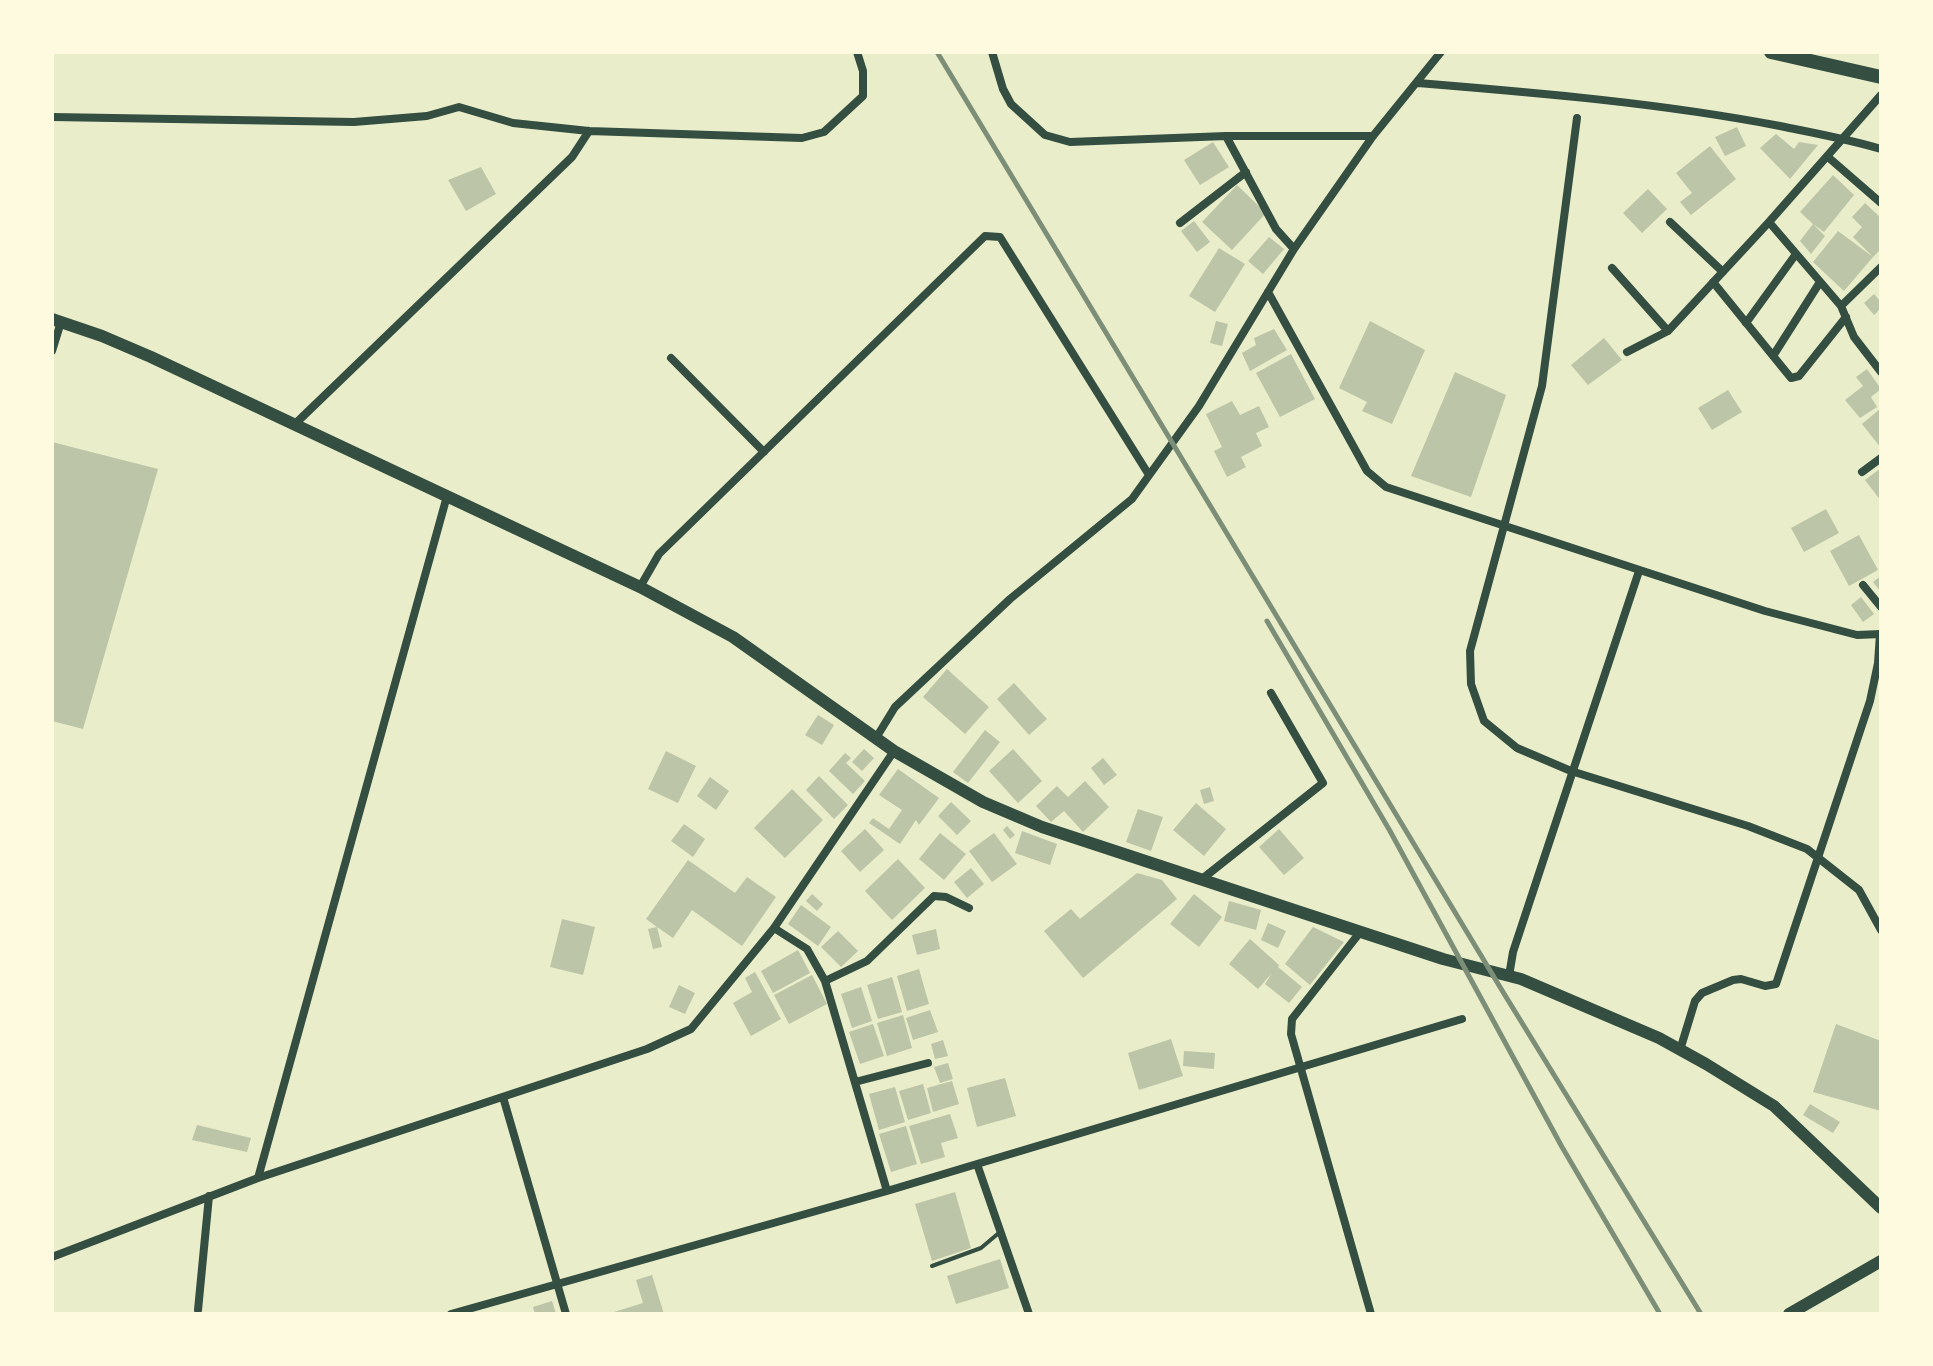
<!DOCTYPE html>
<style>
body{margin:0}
#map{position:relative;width:1933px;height:1366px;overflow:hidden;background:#e9edc9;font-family:"IBM Plex Sans",sans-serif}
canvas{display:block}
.frame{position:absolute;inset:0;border:54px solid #fefae0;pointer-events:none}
</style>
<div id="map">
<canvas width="1933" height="1366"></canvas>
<div class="frame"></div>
</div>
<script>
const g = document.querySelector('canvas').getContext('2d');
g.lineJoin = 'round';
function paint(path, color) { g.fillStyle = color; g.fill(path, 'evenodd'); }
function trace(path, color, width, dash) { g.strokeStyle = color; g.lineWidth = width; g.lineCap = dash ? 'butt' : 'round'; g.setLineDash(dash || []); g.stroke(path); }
const building = new Path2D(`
 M 1737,127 L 1746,146 L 1725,156 L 1715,137 Z
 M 1776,134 L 1794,149 L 1799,142 L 1818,145 L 1790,179 L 1760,148 Z
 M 1213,142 L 1229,167 L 1200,185 L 1184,160 Z
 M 1710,146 L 1736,179 L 1691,215 L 1680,202 L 1692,193 L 1676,173 Z
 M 481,167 L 496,194 L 466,211 L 448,180 Z
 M 1833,175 L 1854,195 L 1824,232 L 1813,224 L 1825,236 L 1811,254 L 1800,241 L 1813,224 L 1800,212 Z
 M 1237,185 L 1266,213 L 1232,250 L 1202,222 Z
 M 1648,189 L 1667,209 L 1642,233 L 1623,213 Z
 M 1865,203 L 1881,218 L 1881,249 L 1873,257 L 1853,237 L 1862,227 L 1852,217 Z
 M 1194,221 L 1210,242 L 1197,252 L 1181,231 Z
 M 1838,231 L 1873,257 L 1844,291 L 1813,262 Z
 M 1269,237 L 1284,249 L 1263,274 L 1248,261 Z
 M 1219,248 L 1245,264 L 1215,312 L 1189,296 Z
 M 1874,294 L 1881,302 L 1881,308 L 1874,315 L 1864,303 Z
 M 1216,321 L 1228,324 L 1222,346 L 1210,343 Z
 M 1370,321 L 1425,350 L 1392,424 L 1362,411 L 1367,402 L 1339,388 Z
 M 1274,329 L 1287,350 L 1250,371 L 1242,353 L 1256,345 L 1254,338 Z
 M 1604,338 L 1622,360 L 1588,385 L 1571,365 Z
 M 1291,354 L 1315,399 L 1280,417 L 1256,373 Z
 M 1867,369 L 1881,389 L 1871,397 L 1877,407 L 1860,418 L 1845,400 L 1863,386 L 1856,377 Z
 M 1455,372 L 1506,395 L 1471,497 L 1411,476 Z
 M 1728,390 L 1742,412 L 1712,430 L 1698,408 Z
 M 1232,401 L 1240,415 L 1259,406 L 1269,427 L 1256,433 L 1262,446 L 1241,457 L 1246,467 L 1227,477 L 1214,451 L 1222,447 L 1206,414 Z
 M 1881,408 L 1881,448 L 1862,424 Z
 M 52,442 L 158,469 L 83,729 L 52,721 Z
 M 1881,468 L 1881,501 L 1865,480 Z
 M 1826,509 L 1839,533 L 1804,552 L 1791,528 Z
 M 1859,535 L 1878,570 L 1849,586 L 1830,551 Z
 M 1881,576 L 1881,592 L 1873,582 Z
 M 1861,597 L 1874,614 L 1863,622 L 1851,605 Z
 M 947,669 L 989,707 L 965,734 L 923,697 Z
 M 1014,683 L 1047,719 L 1029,735 L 997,699 Z
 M 818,715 L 834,725 L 822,745 L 805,735 Z
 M 985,730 L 1000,742 L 968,783 L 953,772 Z
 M 864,749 L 874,758 L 862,771 L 852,762 Z
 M 1013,749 L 1042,781 L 1018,803 L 989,771 Z
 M 666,751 L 696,766 L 678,803 L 648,789 Z
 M 845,753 L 851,758 L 846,763 L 865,781 L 853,794 L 829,771 Z
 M 1103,758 L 1117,775 L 1104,785 L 1091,768 Z
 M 898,769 L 939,798 L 919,825 L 916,820 L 900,844 L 869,823 L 873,818 L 889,829 L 902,810 L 879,795 Z
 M 819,776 L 848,805 L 834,819 L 806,790 Z
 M 710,777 L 729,791 L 716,810 L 697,796 Z
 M 1085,781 L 1109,807 L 1083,832 L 1064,811 L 1051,822 L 1036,806 L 1057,786 L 1068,797 Z
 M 1210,787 L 1214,801 L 1204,804 L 1200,790 Z
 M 792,789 L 823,820 L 785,858 L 754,828 Z
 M 951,802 L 971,821 L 957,835 L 938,816 Z
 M 1196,803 L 1226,829 L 1204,856 L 1173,830 Z
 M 1138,809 L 1163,817 L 1151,851 L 1126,842 Z
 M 684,824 L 705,839 L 693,857 L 671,841 Z
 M 1007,826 L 1015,835 L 1010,839 L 1003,830 Z
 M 865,829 L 884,850 L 860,872 L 841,851 Z
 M 1279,829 L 1304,858 L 1284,875 L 1259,847 Z
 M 1022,831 L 1057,844 L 1050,865 L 1015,853 Z
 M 940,833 L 966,854 L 944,880 L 919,859 Z
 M 994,833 L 1017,864 L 992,882 L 969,851 Z
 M 898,859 L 925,888 L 892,920 L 865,891 Z
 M 688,860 L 735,893 L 747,877 L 776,897 L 742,946 L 692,910 L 673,938 L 657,927 L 662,947 L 653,949 L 648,929 L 657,927 L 646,919 Z
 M 971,868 L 984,884 L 967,898 L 954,882 Z
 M 1137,873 L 1162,880 L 1177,899 L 1083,978 L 1044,931 L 1071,909 L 1080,919 Z
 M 812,894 L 823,904 L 817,911 L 806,901 Z
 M 1194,894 L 1222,917 L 1199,947 L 1170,924 Z
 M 1229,901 L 1261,910 L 1256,930 L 1224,921 Z
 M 801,905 L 831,927 L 818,946 L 788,924 Z
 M 562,919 L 595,927 L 583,975 L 550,967 Z
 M 1268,923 L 1286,931 L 1278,948 L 1261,940 Z
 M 1313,927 L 1344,942 L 1310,985 L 1285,964 Z
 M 936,929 L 940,949 L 917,955 L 912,935 Z
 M 838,931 L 858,951 L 841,967 L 821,947 Z
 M 1250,939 L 1279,965 L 1278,967 L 1302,987 L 1289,1003 L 1265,984 L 1272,973 L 1258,989 L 1229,964 Z
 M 798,950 L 810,973 L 773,993 L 761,971 Z
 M 919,969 L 929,1004 L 907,1011 L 897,976 Z
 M 755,972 L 781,1019 L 751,1036 L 733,1003 L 752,992 L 745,978 Z
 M 812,975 L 827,1004 L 789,1024 L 774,995 Z
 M 892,977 L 902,1012 L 878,1019 L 867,985 Z
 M 679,985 L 695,993 L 685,1014 L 669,1007 Z
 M 861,987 L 872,1021 L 852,1028 L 841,994 Z
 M 930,1010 L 938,1032 L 913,1040 L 906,1018 Z
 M 903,1015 L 912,1048 L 887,1056 L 877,1023 Z
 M 873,1024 L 884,1056 L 860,1064 L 849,1032 Z
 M 1836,1024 L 1881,1041 L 1881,1111 L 1813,1092 Z
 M 1171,1039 L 1183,1076 L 1139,1090 L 1128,1053 Z
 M 943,1040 L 948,1056 L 935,1059 L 931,1044 Z
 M 1184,1051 L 1215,1053 L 1214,1069 L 1183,1066 Z
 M 948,1063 L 953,1079 L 940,1083 L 934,1067 Z
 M 1005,1078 L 1016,1116 L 977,1127 L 967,1088 Z
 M 952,1081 L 959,1104 L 933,1112 L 927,1088 Z
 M 923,1084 L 931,1113 L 908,1120 L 899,1091 Z
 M 895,1087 L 905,1122 L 879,1130 L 869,1094 Z
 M 1810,1104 L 1840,1122 L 1833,1133 L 1803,1115 Z
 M 950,1114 L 958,1138 L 941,1143 L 945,1157 L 921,1164 L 909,1126 Z
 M 197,1125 L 251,1138 L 247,1152 L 192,1140 Z
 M 906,1126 L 917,1164 L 891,1172 L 879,1134 Z
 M 955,1192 L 971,1248 L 932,1261 L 915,1204 Z
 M 1000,1259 L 1009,1288 L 956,1304 L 947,1276 Z
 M 652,1275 L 664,1314 L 615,1314 L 614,1312 L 643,1303 L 636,1280 Z
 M 552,1301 L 556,1314 L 535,1314 L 533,1307 Z`);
const service = new Path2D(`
 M 932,1266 L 981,1248 L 1000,1232`);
const minor = new Path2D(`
 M 992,52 L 1003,89 L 1011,104 L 1045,135 L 1070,142 L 1226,136 L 1276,229 L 1294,249
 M 1418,83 C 1540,93 1660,103 1780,126 C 1814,133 1848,139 1881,149
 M 1881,95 L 1769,222 L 1841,306 L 1854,337 L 1881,372
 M 52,117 L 354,122 L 427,116 L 459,107 L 513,123 L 589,131 L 802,138 L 824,132 L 863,96 L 863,71 L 857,52
 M 1577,118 L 1542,386 L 1470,651 L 1471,684 L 1484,721 L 1517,748 L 1571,771 L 1748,826 L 1807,849 L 1859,890 L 1881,930
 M 1226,136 L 1373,136
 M 1828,157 L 1881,203
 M 1670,222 L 1723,272
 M 1180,223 L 1246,172
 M 1612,268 L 1668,331
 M 1713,282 L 1791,378 L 1799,376 L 1846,317
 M 1268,292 L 1367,471 L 1386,487 L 1765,611 L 1857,635 L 1881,634
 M 1841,306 L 1881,267
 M 1746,323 L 1796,254
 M 52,351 L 61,322
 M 1627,352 L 1668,331 L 1769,222
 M 1773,356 L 1820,282
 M 671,358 L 764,452
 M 295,424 L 572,157 L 589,131
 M 1862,472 L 1881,458
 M 1863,585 L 1881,607
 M 640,587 L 659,554 L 985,236 L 1000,237 L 1149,475
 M 876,738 L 895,707 L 1010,599 L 1132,499 L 1199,406 L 1294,249 L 1373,136 L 1441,52
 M 1202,879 L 1323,783 L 1271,693
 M 1361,931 L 1292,1019 L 1291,1034 L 1371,1314
 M 1509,976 L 1513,952 L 1639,571
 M 825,981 L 867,961 L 934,896 L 946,897 L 969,908
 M 1680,1050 L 1695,1001 L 1702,993 L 1733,980 L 1741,979 L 1765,986 L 1776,984 L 1870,701 L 1878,663 L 1880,634
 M 855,1082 L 928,1063
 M 503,1097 L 566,1314
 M 977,1164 L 1462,1019
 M 258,1178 L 447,496
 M 887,1191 L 977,1164 L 1029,1314
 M 52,1257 L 258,1178 L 647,1049 L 691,1029 L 774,928 L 894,751
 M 198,1310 L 209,1196
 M 451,1314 L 887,1191 L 825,981 L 807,949 L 774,928`);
const secondary = new Path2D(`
 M 52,319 L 102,336 L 151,357 L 640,587 L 733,637 L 894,751 L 983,802 L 1042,827 L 1443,959 L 1521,979 L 1659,1038 L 1706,1064 L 1774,1106 L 1881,1208
 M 1789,1314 L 1881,1261`);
const trunk = new Path2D(`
 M 1771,52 L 1881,77`);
const rail = new Path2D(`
 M 937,52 L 1503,992 L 1701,1314
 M 1267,621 L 1390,831 L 1562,1147 L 1660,1314`);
paint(building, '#bcc5a7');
trace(service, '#344e41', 4);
trace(minor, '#344e41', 8);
trace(secondary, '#344e41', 12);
trace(trunk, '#344e41', 14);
trace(rail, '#7c8e77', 5);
</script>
